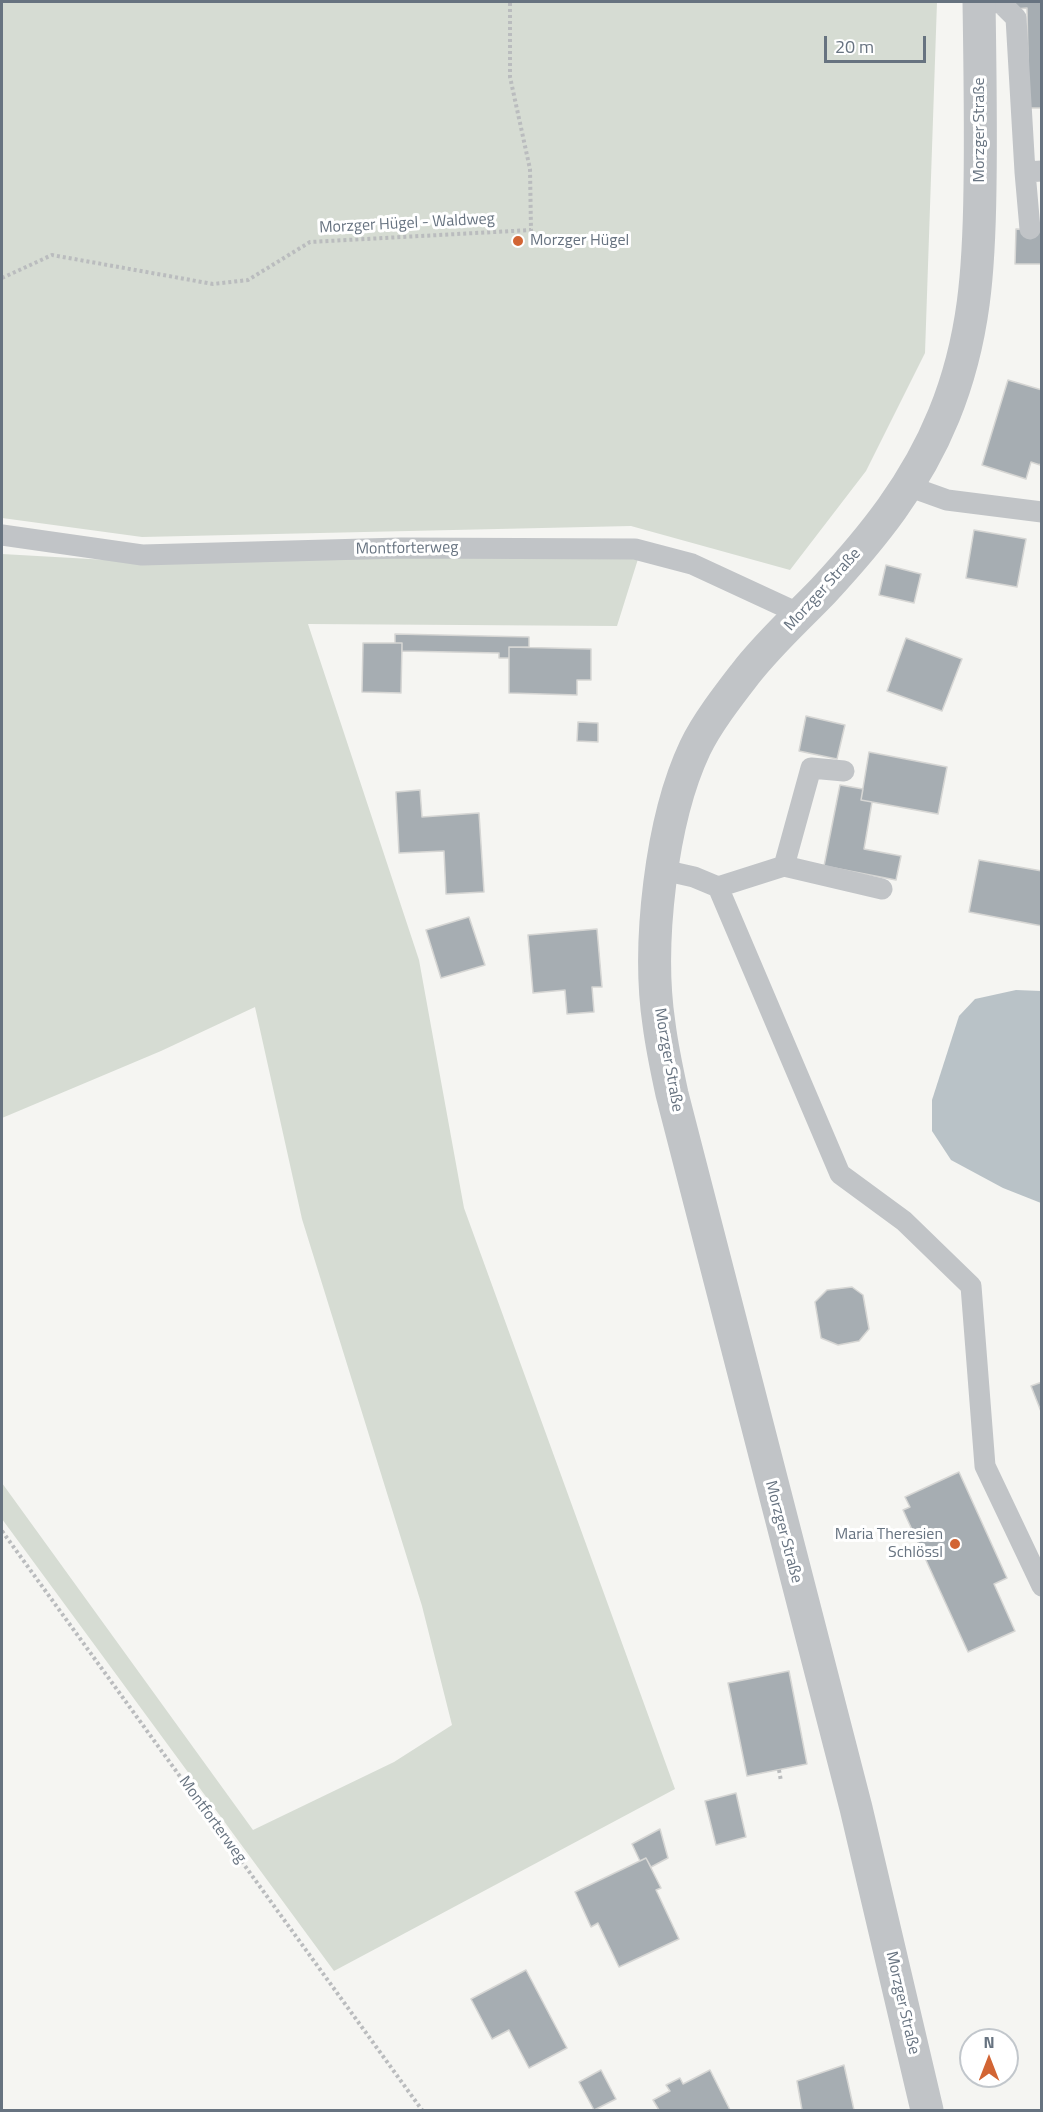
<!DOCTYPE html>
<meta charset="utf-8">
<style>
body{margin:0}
#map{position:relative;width:1043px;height:2112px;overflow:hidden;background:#f5f5f2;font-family:"Titillium Web",sans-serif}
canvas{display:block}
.frame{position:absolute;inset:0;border:3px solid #677380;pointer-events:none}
.north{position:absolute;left:959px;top:2028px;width:60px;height:60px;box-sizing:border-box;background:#fff;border:2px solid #c2c7cc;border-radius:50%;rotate:0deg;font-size:16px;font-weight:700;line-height:24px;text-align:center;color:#677380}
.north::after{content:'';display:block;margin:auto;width:21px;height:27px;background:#d26534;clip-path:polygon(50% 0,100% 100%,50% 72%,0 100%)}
.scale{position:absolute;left:824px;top:36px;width:102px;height:27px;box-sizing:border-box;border:3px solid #677380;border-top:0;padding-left:8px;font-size:18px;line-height:21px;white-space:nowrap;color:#677380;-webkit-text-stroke:4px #fff;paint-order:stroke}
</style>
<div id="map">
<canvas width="1043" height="2112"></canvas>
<div class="frame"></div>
<div class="north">N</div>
<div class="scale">20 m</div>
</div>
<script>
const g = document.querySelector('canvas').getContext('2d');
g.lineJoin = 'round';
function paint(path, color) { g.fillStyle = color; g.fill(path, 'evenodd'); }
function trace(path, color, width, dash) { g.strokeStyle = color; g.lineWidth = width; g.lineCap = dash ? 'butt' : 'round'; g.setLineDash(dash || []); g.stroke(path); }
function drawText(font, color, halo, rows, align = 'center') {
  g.font = font + ' "Titillium Web",sans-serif'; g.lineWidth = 6; g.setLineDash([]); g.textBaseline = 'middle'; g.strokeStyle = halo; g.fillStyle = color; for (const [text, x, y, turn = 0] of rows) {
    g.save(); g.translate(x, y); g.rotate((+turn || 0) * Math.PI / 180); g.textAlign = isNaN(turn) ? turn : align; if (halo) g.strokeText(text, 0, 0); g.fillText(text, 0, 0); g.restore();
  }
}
const green = new Path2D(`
 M 2,2 L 937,2 L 925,353 L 866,471 L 790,570 L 631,526 L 142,537 L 2,518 Z
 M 480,553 L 638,559 L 617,626 L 308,624 L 419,960 L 464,1208 L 675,1789 L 334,1971 L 2,1519 L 2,1483 L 253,1830 L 394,1762 L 452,1725 L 422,1606 L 302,1219 L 255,1007 L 161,1051 L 2,1118 L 2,554 L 108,560 Z`);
const water = new Path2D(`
 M 1016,990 L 1041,991 L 1041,1203 L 1003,1188 L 951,1160 L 932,1131 L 932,1100 L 959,1016 L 975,999 Z`);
const building = new Path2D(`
 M 1015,2 L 1042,2 L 1042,108 L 1029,108 L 1027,8 L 1015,9 Z
 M 1016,229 L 1042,230 L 1042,264 L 1015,264 Z
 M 1008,380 L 1042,390 L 1042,459 L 1040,465 L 1031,462 L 1026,479 L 982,465 Z
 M 974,530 L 1026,539 L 1017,587 L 966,578 Z
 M 886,565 L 921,574 L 914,603 L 879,595 Z
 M 395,634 L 529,637 L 529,647 L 509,647 L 509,658 L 499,658 L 499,653 L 402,651 L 402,643 L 395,643 Z
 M 906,638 L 962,659 L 942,711 L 887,691 Z
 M 363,643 L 402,643 L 401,693 L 362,692 Z
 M 509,647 L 591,649 L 591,680 L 577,680 L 577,695 L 509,693 Z
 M 806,716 L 845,725 L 837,759 L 799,751 Z
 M 578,722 L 598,723 L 598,742 L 577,741 Z
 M 869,752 L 947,767 L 938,814 L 861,800 Z
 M 840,785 L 863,789 L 861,800 L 872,802 L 864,849 L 901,856 L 896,880 L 824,866 Z
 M 420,790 L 422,817 L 479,813 L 484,892 L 446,894 L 444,851 L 399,853 L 396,792 Z
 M 979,860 L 1042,871 L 1042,926 L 969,912 Z
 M 469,917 L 485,965 L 441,978 L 426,930 Z
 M 597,929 L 602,987 L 592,987 L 594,1012 L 567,1014 L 565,990 L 533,993 L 528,935 Z
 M 852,1287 L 863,1295 L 869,1329 L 859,1341 L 838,1345 L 821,1338 L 815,1302 L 827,1290 Z
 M 1042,1382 L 1042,1414 L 1031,1386 Z
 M 959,1472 L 1007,1578 L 994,1584 L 1015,1631 L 968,1652 L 903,1510 L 910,1507 L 905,1497 Z
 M 789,1671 L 807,1764 L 747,1776 L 728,1683 Z
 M 736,1793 L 746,1837 L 716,1845 L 705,1801 Z
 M 660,1829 L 668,1858 L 651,1867 L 646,1858 L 640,1861 L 632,1844 Z
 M 646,1858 L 661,1888 L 656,1890 L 679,1939 L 619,1967 L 598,1923 L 591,1927 L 575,1892 Z
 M 526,1970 L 567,2048 L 529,2068 L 509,2030 L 492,2039 L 471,1999 Z
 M 844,2065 L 854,2110 L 802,2110 L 797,2081 Z
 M 601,2070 L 616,2099 L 594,2110 L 579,2082 Z
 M 710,2070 L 730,2110 L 659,2110 L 653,2100 L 670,2091 L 666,2085 L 680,2078 L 683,2084 Z`);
const path = new Path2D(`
 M 2,278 L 52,255 L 213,284 L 248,280 L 310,242 L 531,230 L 530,169 L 510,77 L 510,2
 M 2,1531 L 422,2110
 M 779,1770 L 781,1781`);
const service = new Path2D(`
 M 979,2 L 1001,3 L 1016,18 L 1025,172 L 1042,171
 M 1025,172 L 1030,229
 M 908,486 L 947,500 L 1042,512
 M 2,535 L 142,555 L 401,548 L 635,549 L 692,564 L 800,614
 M 784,866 L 811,768 L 844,771
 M 663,870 L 694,877 L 718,887 L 784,866 L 882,889
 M 718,887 L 840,1174 L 904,1221 L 971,1286 L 985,1466 L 1042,1586`);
const tertiary = new Path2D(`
 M 927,2110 L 856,1808 L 672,1094 C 667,1071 662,1048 659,1024 C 647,945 661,820 695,748 C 707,723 728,696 745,674 C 768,644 797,618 823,591 C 873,537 916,484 944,415 C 975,339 979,268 980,187 C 981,125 980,63 979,2`);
const markers = [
 [518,241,6,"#d26534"],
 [955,1544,6,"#d26534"]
];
const streetNames = [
 ["Morzger Straße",980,130,-90],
 ["Morzger Hügel - Waldweg",407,224,-3],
 ["Montforterweg",407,549,-1],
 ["Morzger Straße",823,590,-48],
 ["Morzger Straße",668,1060,80],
 ["Morzger Straße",783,1532,75],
 ["Montforterweg",212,1820,54],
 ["Morzger Straße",902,2003,77]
];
const poiNames = [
 ["Morzger Hügel",530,241],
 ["Maria Theresien",943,1535,"right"],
 ["Schlössl",943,1553,"right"]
];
paint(green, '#d6dcd3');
paint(water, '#b9c2c7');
paint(building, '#a6adb2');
trace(building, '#d6d6d4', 1.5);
trace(path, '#babcbe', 4, [3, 3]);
trace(service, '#c1c4c7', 21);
trace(tertiary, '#c1c4c7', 33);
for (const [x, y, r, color] of markers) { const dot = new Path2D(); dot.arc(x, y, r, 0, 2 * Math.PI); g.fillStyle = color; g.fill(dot); trace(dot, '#fff', 2); }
drawText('16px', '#677380', '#fff', streetNames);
drawText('16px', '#677380', '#fff', poiNames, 'left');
</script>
